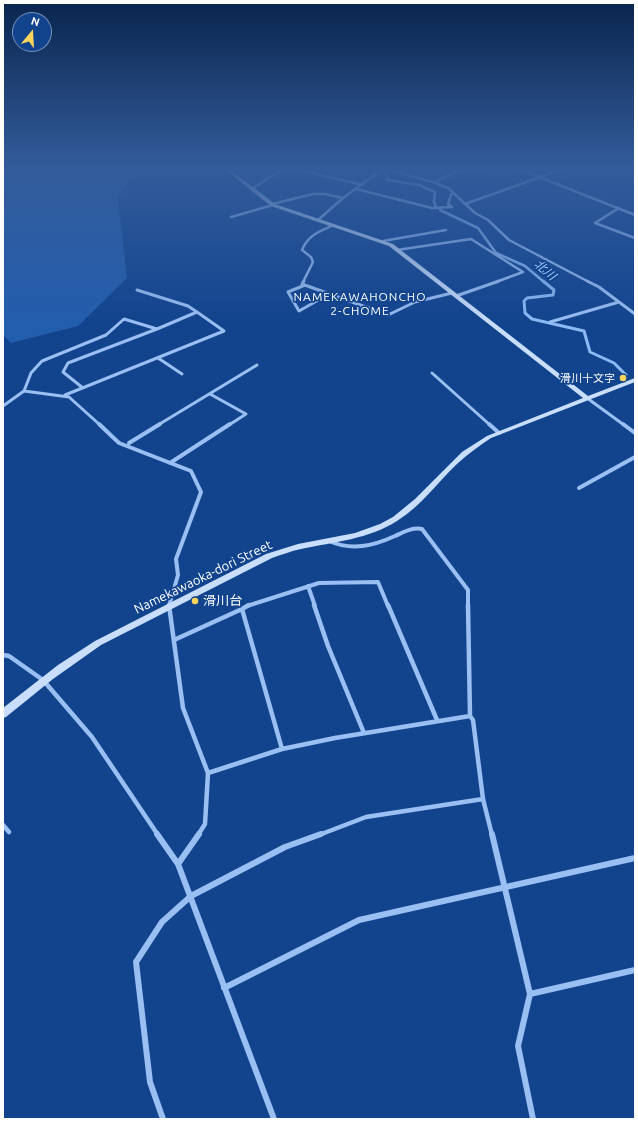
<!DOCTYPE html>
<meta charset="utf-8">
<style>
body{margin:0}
#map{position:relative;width:638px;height:1122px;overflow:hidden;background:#12448e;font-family:Ubuntu,sans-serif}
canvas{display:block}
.frame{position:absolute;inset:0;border:4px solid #fff;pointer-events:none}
.north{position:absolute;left:12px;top:12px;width:40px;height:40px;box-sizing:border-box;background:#12448e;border:1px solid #718fbb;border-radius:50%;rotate:18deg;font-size:11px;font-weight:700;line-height:16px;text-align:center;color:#fff}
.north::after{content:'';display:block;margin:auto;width:14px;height:18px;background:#ffd55b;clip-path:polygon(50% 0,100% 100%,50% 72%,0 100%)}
</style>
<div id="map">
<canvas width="638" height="1122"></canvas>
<div class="frame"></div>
<div class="north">N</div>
</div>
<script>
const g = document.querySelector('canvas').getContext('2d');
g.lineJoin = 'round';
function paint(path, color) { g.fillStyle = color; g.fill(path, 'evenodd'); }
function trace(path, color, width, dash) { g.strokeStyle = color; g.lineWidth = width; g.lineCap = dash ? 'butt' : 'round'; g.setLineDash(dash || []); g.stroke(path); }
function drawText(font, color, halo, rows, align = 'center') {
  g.font = font + ' Ubuntu,"Noto Sans JP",sans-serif'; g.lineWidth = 3.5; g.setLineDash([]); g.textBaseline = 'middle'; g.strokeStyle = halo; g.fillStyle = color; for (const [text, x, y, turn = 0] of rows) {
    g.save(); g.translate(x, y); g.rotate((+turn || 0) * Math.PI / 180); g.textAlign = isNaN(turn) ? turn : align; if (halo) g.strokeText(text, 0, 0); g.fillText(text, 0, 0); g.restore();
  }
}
const green = new Path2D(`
 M 3,167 L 138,167 L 118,198 L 127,278 L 78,326 L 11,343 L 3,335 Z`);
const streamFar1 = new Path2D(`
 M 380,167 L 385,171 L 388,180 L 419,185 L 435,192 L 434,202 L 436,207
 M 440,210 L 478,228 L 496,253 L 525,266 L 544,282`);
const stream = new Path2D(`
 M 543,281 L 554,290 L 553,295 L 527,298 L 524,301 L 525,313 L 532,319 L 584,331 L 590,352 L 614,363 L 626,375`);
const streetFar4 = new Path2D(`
 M 287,167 L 363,185
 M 386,167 L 392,171 L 436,183 L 448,188 L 475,213 L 488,220 L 509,240 L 589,282
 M 514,167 L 635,215
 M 436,183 L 438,180 L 461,170 L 478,170 L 487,167
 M 252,189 L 285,167
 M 356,189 L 432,208 L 452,207 L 448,204 L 452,192
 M 272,204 L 313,194 L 325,194 L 343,198
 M 465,204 L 565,168
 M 619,208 L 595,223 L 635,238
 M 231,217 L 273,205
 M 318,220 L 343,198 L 376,174
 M 383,241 L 446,230
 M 397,250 L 471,239 L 523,272 L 496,282
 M 303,282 L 313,262 L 311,257 L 302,250 C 308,235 320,231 334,225`);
const streetFar3 = new Path2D(`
 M 304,281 L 302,284 L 388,315 L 415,302 L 452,293
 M 587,281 L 599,287 L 635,314
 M 305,285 L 288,292 L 299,311 L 329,294
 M 137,290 L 188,306 L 197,312
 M 456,296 L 499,281
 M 550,322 L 619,302
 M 158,358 L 182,374
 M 432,373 L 490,425
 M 83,388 L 63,372 L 68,363 L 157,329
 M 24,391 L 31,373 L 42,361 L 106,335 L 124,319 L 157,329 L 197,312 L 224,331 L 65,395
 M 210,394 L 246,414 L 229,425
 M 587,398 L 624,425
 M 3,406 L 24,391 L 69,397 L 100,425
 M 158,425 L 257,365`);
const streetFar2 = new Path2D(`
 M 99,424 L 119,443 L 191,471 L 201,492 L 176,559 L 178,575 L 169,606
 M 489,424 L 499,433
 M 623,424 L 635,433
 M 129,443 L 160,424
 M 170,463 L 230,424
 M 579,488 L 635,457
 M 329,541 C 352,551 373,546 395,536 C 404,532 412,527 422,529 L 468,590 L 468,606
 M 308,586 L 315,606
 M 247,606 L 319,583 L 378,582 L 388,606`);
const streetFar1 = new Path2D(`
 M 169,605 L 183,708 L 208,773 L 205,824 L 198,835
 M 249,605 L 242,609 L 282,749
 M 314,605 L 328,646 L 364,733
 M 388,605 L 437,720
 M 468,605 L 470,716
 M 174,640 L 242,609
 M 3,655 L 9,656 L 43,680 L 92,737 L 158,835
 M 208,773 L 282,749 L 335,738 L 470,716 L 473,720 L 483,799
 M 3,825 L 9,832
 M 319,835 L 366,817 L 483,799 L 492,835`);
const street = new Path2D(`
 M 157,834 L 178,864 L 274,1119
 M 492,834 L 530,994 L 518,1046 L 533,1119
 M 178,864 L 199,834
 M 224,988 L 359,920 L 635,858
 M 530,994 L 635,970
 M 163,1119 L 150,1082 L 136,962 L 162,922 L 191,896 L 285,847 L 321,834`);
const secondary = new Path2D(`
 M 222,167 L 227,167 L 275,204 L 393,244 L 588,396 L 635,378 L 635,382 L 491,438 C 479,446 468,454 457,464 C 437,483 421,506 397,521 C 369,539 334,542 301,549 C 291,551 281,555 272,558 L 101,645 L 53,679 L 6,717 L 3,718 L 3,708 L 58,665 L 95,641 L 266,554 L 298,544 L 355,533 L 380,524 L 393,517 L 415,499 L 462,452 L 487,436 L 583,398 L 389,246 L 271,206 Z`);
const markers = [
 [623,378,4,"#ffd55b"],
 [195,601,4,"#ffd55b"]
];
const farPoinames = [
 ["滑川十文字",615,378]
];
const farWaternames = [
 ["北川",545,270,40]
];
const farNeighbourhoodnames = [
 ["NAMEKAWAHONCHO",360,297],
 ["2-CHOME",360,311]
];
const streetNames = [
 ["Namekawaoka-dori Street",203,577,-26]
];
const poiNames = [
 ["滑川台",203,601]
];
paint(green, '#235dad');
trace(streamFar1, '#8cbaf5', 2.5);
trace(stream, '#8cbaf5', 3);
trace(streetFar4, '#9abff2', 2.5);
trace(streetFar3, '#9abff2', 3);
trace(streetFar2, '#9abff2', 4);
trace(streetFar1, '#9abff2', 4.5);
trace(street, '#9abff2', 6);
paint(secondary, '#c9defc');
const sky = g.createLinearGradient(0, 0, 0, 324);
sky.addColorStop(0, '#0a254e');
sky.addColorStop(0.52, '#335c9b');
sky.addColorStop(1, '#335c9b00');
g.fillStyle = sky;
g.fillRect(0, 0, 638, 324);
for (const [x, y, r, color] of markers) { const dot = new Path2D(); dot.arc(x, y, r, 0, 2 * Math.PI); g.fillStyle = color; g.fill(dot); trace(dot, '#12448e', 1.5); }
drawText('11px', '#fff', '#12448e', farPoinames, 'right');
drawText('italic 12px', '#a6caf9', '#12448e', farWaternames);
g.letterSpacing = '1px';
drawText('12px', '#fff', '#12448e', farNeighbourhoodnames);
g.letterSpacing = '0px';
drawText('13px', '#fff', '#12448e', streetNames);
drawText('13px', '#fff', '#12448e', poiNames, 'left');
</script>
